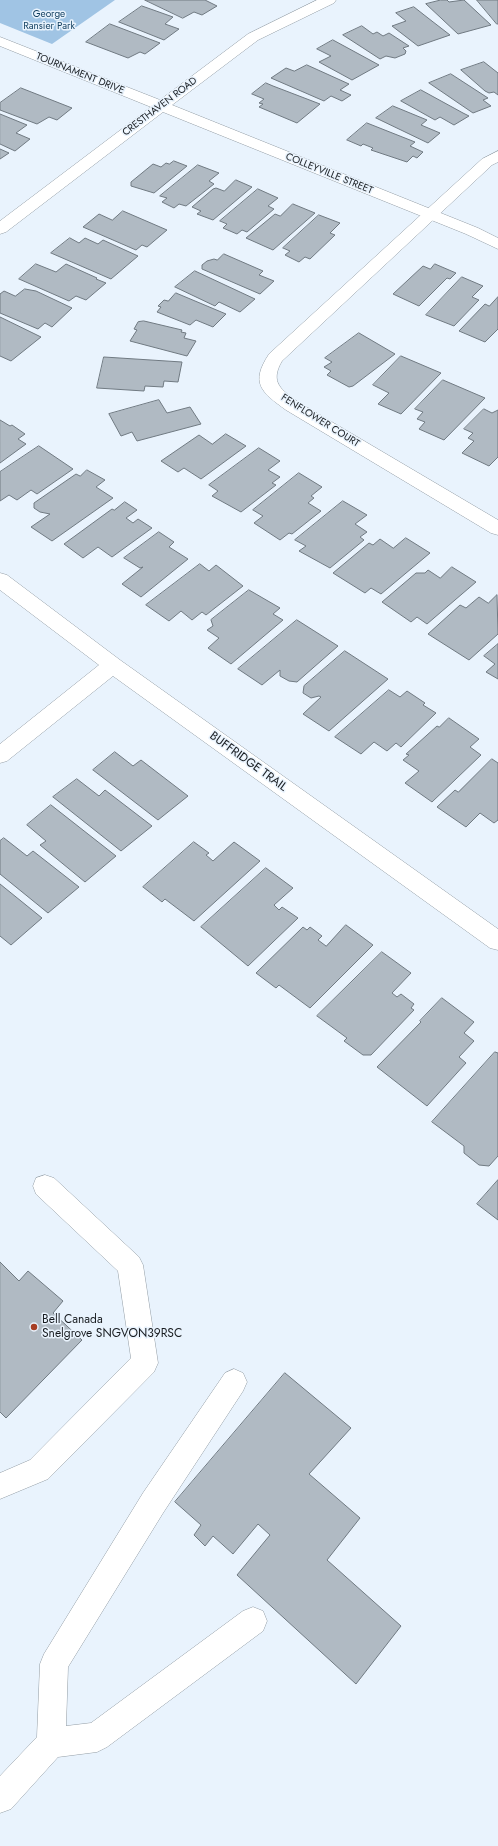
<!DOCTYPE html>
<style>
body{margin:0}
canvas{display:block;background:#e9f3fd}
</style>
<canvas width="498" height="1846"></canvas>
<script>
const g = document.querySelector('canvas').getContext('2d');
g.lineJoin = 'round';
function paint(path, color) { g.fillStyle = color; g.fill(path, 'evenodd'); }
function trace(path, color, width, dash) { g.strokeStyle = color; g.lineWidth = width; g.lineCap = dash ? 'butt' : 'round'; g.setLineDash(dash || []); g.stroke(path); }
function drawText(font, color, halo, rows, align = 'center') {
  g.font = font + ' Jost,sans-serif'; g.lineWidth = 3; g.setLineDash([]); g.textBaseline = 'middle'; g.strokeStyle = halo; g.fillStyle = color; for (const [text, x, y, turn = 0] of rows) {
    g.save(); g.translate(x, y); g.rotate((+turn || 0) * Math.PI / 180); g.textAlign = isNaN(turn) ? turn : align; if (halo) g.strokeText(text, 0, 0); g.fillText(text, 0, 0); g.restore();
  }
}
const green = new Path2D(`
 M 0,0 L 115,0 L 52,44 L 0,23 Z`);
const building = new Path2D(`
 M 145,0 L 205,0 L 217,6 L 202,15 L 194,12 L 183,18 Z
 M 441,0 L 447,0 L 449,2 L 464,0 L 491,25 L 458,34 L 426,4 Z
 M 477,0 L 498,0 L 498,24 L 497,24 Z
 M 142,6 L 173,17 L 165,24 L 179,29 L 164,40 L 119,22 Z
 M 414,7 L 428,18 L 450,35 L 418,46 L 392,26 L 406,21 L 396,13 Z
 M 110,24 L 160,43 L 145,54 L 140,52 L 128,58 L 86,42 Z
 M 362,26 L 373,34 L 377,32 L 383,36 L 389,33 L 409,46 L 403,48 L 406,51 L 405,54 L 395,58 L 386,56 L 380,59 L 343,35 Z
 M 333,40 L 379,65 L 352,80 L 319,62 L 331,56 L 317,49 Z
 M 484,62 L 498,73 L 498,95 L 494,92 L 489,93 L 485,91 L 461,70 Z
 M 307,65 L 349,84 L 340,90 L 351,95 L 342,101 L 331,96 L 324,101 L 271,78 L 286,68 L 294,71 Z
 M 451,74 L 488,98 L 483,100 L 491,106 L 473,113 L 429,83 Z
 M 266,83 L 273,86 L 320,104 L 297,123 L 259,107 L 263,104 L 259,103 L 264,99 L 252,94 Z
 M 21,88 L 72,108 L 57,120 L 49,117 L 37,124 L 0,110 L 0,103 Z
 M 421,90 L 463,113 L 469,116 L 454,125 L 440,117 L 435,120 L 401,101 Z
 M 393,106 L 427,120 L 421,125 L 440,133 L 428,143 L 376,118 Z
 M 0,114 L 27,125 L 16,133 L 30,139 L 15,151 L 0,144 Z
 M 367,123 L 415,142 L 410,146 L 423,152 L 417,158 L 413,156 L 407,162 L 371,150 L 373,148 L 363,144 L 361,146 L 347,140 Z
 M 0,149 L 9,153 L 0,159 Z
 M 174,161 L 187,166 L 154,193 L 131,186 L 131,182 L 153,164 L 161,167 L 166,163 L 169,164 Z
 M 198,165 L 219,173 L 209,181 L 214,184 L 186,206 L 179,204 L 174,208 L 162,202 L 167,198 L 160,196 Z
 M 236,180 L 252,187 L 213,220 L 197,214 L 201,211 L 192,207 L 213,189 L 216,188 L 224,191 Z
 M 258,189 L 278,198 L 268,206 L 274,209 L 247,232 L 242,230 L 237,234 L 223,228 L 227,224 L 220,221 Z
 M 293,204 L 315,213 L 273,250 L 246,238 L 275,214 L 280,216 Z
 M 123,211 L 167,230 L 147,247 L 142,245 L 136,250 L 83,227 L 99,214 L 112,220 Z
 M 319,215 L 340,223 L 330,233 L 335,235 L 310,259 L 305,257 L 299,262 L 285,255 L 290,251 L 283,248 Z
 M 70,238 L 79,243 L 85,238 L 98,244 L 103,240 L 138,256 L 111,279 L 51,253 Z
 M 224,254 L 263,271 L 259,275 L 274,281 L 260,294 L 202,269 L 202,265 L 207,261 L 214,259 L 217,260 Z
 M 36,264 L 56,272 L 66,264 L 97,278 L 96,279 L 106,283 L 86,300 L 76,296 L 69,301 L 19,279 Z
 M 435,264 L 456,273 L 450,279 L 447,278 L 419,306 L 393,294 L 423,266 L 430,269 Z
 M 195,271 L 255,299 L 240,312 L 219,302 L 215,306 L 175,287 Z
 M 462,277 L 483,286 L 472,297 L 479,300 L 477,302 L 454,326 L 426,315 Z
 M 25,289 L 36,291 L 72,308 L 52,327 L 45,323 L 38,329 L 0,313 L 0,294 L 4,291 L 15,296 Z
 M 176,293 L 226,314 L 213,327 L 196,320 L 190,325 L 157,312 L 161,307 L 158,306 L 164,300 L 168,301 Z
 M 498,297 L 498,329 L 485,342 L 459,331 L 485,304 L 489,306 Z
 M 0,317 L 41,337 L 11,361 L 0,356 Z
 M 144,321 L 182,330 L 181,332 L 186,333 L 184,338 L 196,341 L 187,356 L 130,341 L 137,330 L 134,329 L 138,322 Z
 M 359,333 L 395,354 L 353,386 L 349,387 L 327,375 L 331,371 L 324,367 L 332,362 L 325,358 Z
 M 401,356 L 441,373 L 401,414 L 378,404 L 389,393 L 373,385 Z
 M 104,357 L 182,362 L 178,382 L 164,381 L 163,387 L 145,386 L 144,391 L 97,388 Z
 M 443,380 L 485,398 L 444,440 L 419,429 L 425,422 L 417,419 L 423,412 L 415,409 Z
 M 159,400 L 167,413 L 190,407 L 201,424 L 137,441 L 132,432 L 121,436 L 109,414 Z
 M 484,409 L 492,413 L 498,410 L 498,457 L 489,466 L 462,453 L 474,441 L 468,438 L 473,433 L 464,429 Z
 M 0,420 L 10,426 L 12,425 L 25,434 L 18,439 L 26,444 L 0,463 Z
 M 226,434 L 246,446 L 201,479 L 184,468 L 178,472 L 161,461 L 199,435 L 212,444 Z
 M 39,446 L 73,469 L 37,494 L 31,490 L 17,500 L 9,495 L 0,501 L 0,472 Z
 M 259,448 L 280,461 L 268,470 L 280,477 L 272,483 L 276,485 L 241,512 L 212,496 L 218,491 L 209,485 Z
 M 87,470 L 105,480 L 96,487 L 113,498 L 52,541 L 31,527 L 50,514 L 40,512 L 34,508 L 34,503 L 76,474 L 80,476 Z
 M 299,473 L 322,487 L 311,496 L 314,498 L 308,503 L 321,511 L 292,534 L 289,533 L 280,540 L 254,523 L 263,516 L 253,510 Z
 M 343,501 L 367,515 L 355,524 L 367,532 L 360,537 L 364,540 L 330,568 L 299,551 L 306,546 L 295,540 Z
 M 125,502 L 137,510 L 126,518 L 133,523 L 138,519 L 152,528 L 112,557 L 98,547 L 83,558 L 64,544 L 112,509 L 114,510 Z
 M 159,532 L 174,542 L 169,547 L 188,559 L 141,597 L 122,584 L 143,567 L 140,568 L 124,558 Z
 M 406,538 L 430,553 L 381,594 L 371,588 L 365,593 L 333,573 L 369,543 L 373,545 L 380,539 L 393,548 Z
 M 200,564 L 209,571 L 216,565 L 243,586 L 206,615 L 202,612 L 192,620 L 181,611 L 169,621 L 146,605 Z
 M 452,567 L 476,582 L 427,624 L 417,617 L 411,622 L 382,602 L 416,573 L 425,573 L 428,570 L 440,578 Z
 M 249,590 L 280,608 L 273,614 L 283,620 L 231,664 L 208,648 L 219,638 L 207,630 L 213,626 L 211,620 Z
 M 497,595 L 498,634 L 469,660 L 428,634 L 460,605 L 466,608 L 479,597 L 488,603 Z
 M 297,620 L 338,646 L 297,682 L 289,681 L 280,676 L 280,670 L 262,685 L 238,669 Z
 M 498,644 L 498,679 L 486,672 L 495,664 L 484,656 Z
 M 345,651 L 388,679 L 329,731 L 303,714 L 321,697 L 319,696 L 311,698 L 303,693 L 304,686 Z
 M 389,690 L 400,697 L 407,691 L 425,703 L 423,705 L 436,713 L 401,747 L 396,743 L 387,751 L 374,742 L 361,754 L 335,737 Z
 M 449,718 L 479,739 L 470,747 L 481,755 L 432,802 L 405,783 L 419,771 L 403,760 L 409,755 L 406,754 L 437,726 L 439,727 Z
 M 115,752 L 133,766 L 141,760 L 188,796 L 158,820 L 93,770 Z
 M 492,759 L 498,763 L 498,820 L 494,823 L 480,813 L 466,827 L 437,807 L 455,790 L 458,792 Z
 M 77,779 L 99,796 L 105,790 L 152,826 L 121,851 L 53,797 Z
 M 51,805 L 116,856 L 85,882 L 40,845 L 46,841 L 27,825 Z
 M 4,838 L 27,856 L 33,851 L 79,887 L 48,913 L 0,874 L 0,841 Z
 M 194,842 L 209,853 L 206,855 L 213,861 L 234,842 L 260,861 L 194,921 L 165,899 L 162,902 L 143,887 Z
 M 266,868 L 293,888 L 274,905 L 279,910 L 282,907 L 298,918 L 248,966 L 201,927 Z
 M 0,884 L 42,918 L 11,945 L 0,936 Z
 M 346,925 L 373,945 L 310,1008 L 279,985 L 276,988 L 256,973 L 303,927 L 307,930 L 310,927 L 322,936 L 318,940 L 326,946 Z
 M 382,952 L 411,973 L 392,993 L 397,997 L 401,994 L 414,1004 L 411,1008 L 414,1010 L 371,1055 L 363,1055 L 344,1041 L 347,1038 L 317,1016 Z
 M 442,998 L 474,1022 L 464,1033 L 474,1041 L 459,1057 L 466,1063 L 427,1106 L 377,1067 L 421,1022 L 420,1021 Z
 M 495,1052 L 498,1053 L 498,1156 L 489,1166 L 479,1165 L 464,1153 L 464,1146 L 432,1122 Z
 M 498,1180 L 498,1220 L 477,1204 Z
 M 0,1262 L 19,1281 L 28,1271 L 63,1301 L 53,1313 L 82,1340 L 6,1418 L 0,1412 Z
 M 285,1373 L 351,1428 L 309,1474 L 360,1518 L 327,1560 L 401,1626 L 356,1684 L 237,1575 L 270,1535 L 258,1524 L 233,1554 L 213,1536 L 205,1546 L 194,1535 L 201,1525 L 175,1502 Z`);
const lane = new Path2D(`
 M 45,1175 L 54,1178 L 139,1257 L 143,1265 L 158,1363 L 154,1372 L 48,1479 L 0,1499 L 0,1473 L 30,1460 L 131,1358 L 118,1271 L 36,1194 L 33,1186 L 36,1178 Z
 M 234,1369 L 243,1373 L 247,1382 L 243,1391 L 163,1513 L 68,1667 L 66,1726 L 91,1723 L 243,1611 L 253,1607 L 263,1611 L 267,1621 L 263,1631 L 107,1747 L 97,1752 L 58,1757 L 11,1809 L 0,1813 L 0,1776 L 37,1737 L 40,1664 L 44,1654 L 143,1493 L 225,1373 Z`);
const street = new Path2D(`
 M 498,151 L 498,162 L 492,165 L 282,361 C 269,383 282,390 298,402 L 498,520 L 498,535 L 491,533 L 286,410 C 261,392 250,383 269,354 L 482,159 Z
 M 0,573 L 7,575 L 120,660 L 498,929 L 498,950 L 490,948 L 113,676 L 7,761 L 0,763 L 0,744 L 99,665 L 0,590 Z`);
const secondary = new Path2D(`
 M 317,0 L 336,0 L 334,3 L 258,40 L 172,105 L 478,228 L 498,238 L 498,249 L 466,234 L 163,112 L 6,232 L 0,234 L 0,221 L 151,107 L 0,46 L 0,37 L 160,100 L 248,34 Z`);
const markers = [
 [34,1327,4,"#a73e24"]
];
const farParknames = [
 ["George",49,15],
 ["Ransier Park",49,27]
];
const farStreetnames = [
 ["TOURNAMENT DRIVE",80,74,22],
 ["CRESTHAVEN ROAD",160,107,-37],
 ["COLLEYVILLE STREET",329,174,22],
 ["FENFLOWER COURT",320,421,32]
];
const streetNames = [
 ["BUFFRIDGE TRAIL",248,762,36]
];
const poiNames = [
 ["Bell Canada",42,1320],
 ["Snelgrove SNGVON39RSC",42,1334]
];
paint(green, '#a0c4e4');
paint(building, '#b0bac3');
trace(building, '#707a82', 1);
trace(lane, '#939da5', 1);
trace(street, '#939da5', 1);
trace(secondary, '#939da5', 1);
paint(lane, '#fff');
paint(street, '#fff');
paint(secondary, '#fff');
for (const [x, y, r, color] of markers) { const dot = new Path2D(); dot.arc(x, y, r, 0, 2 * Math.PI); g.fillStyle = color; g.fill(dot); trace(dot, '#e9f3fd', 1.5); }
drawText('10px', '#113e5f', '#e9f3fd', farParknames);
drawText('10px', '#181c20', '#e9f3fd', farStreetnames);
drawText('12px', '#181c20', '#e9f3fd', streetNames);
drawText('12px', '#181c20', '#e9f3fd', poiNames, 'left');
</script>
